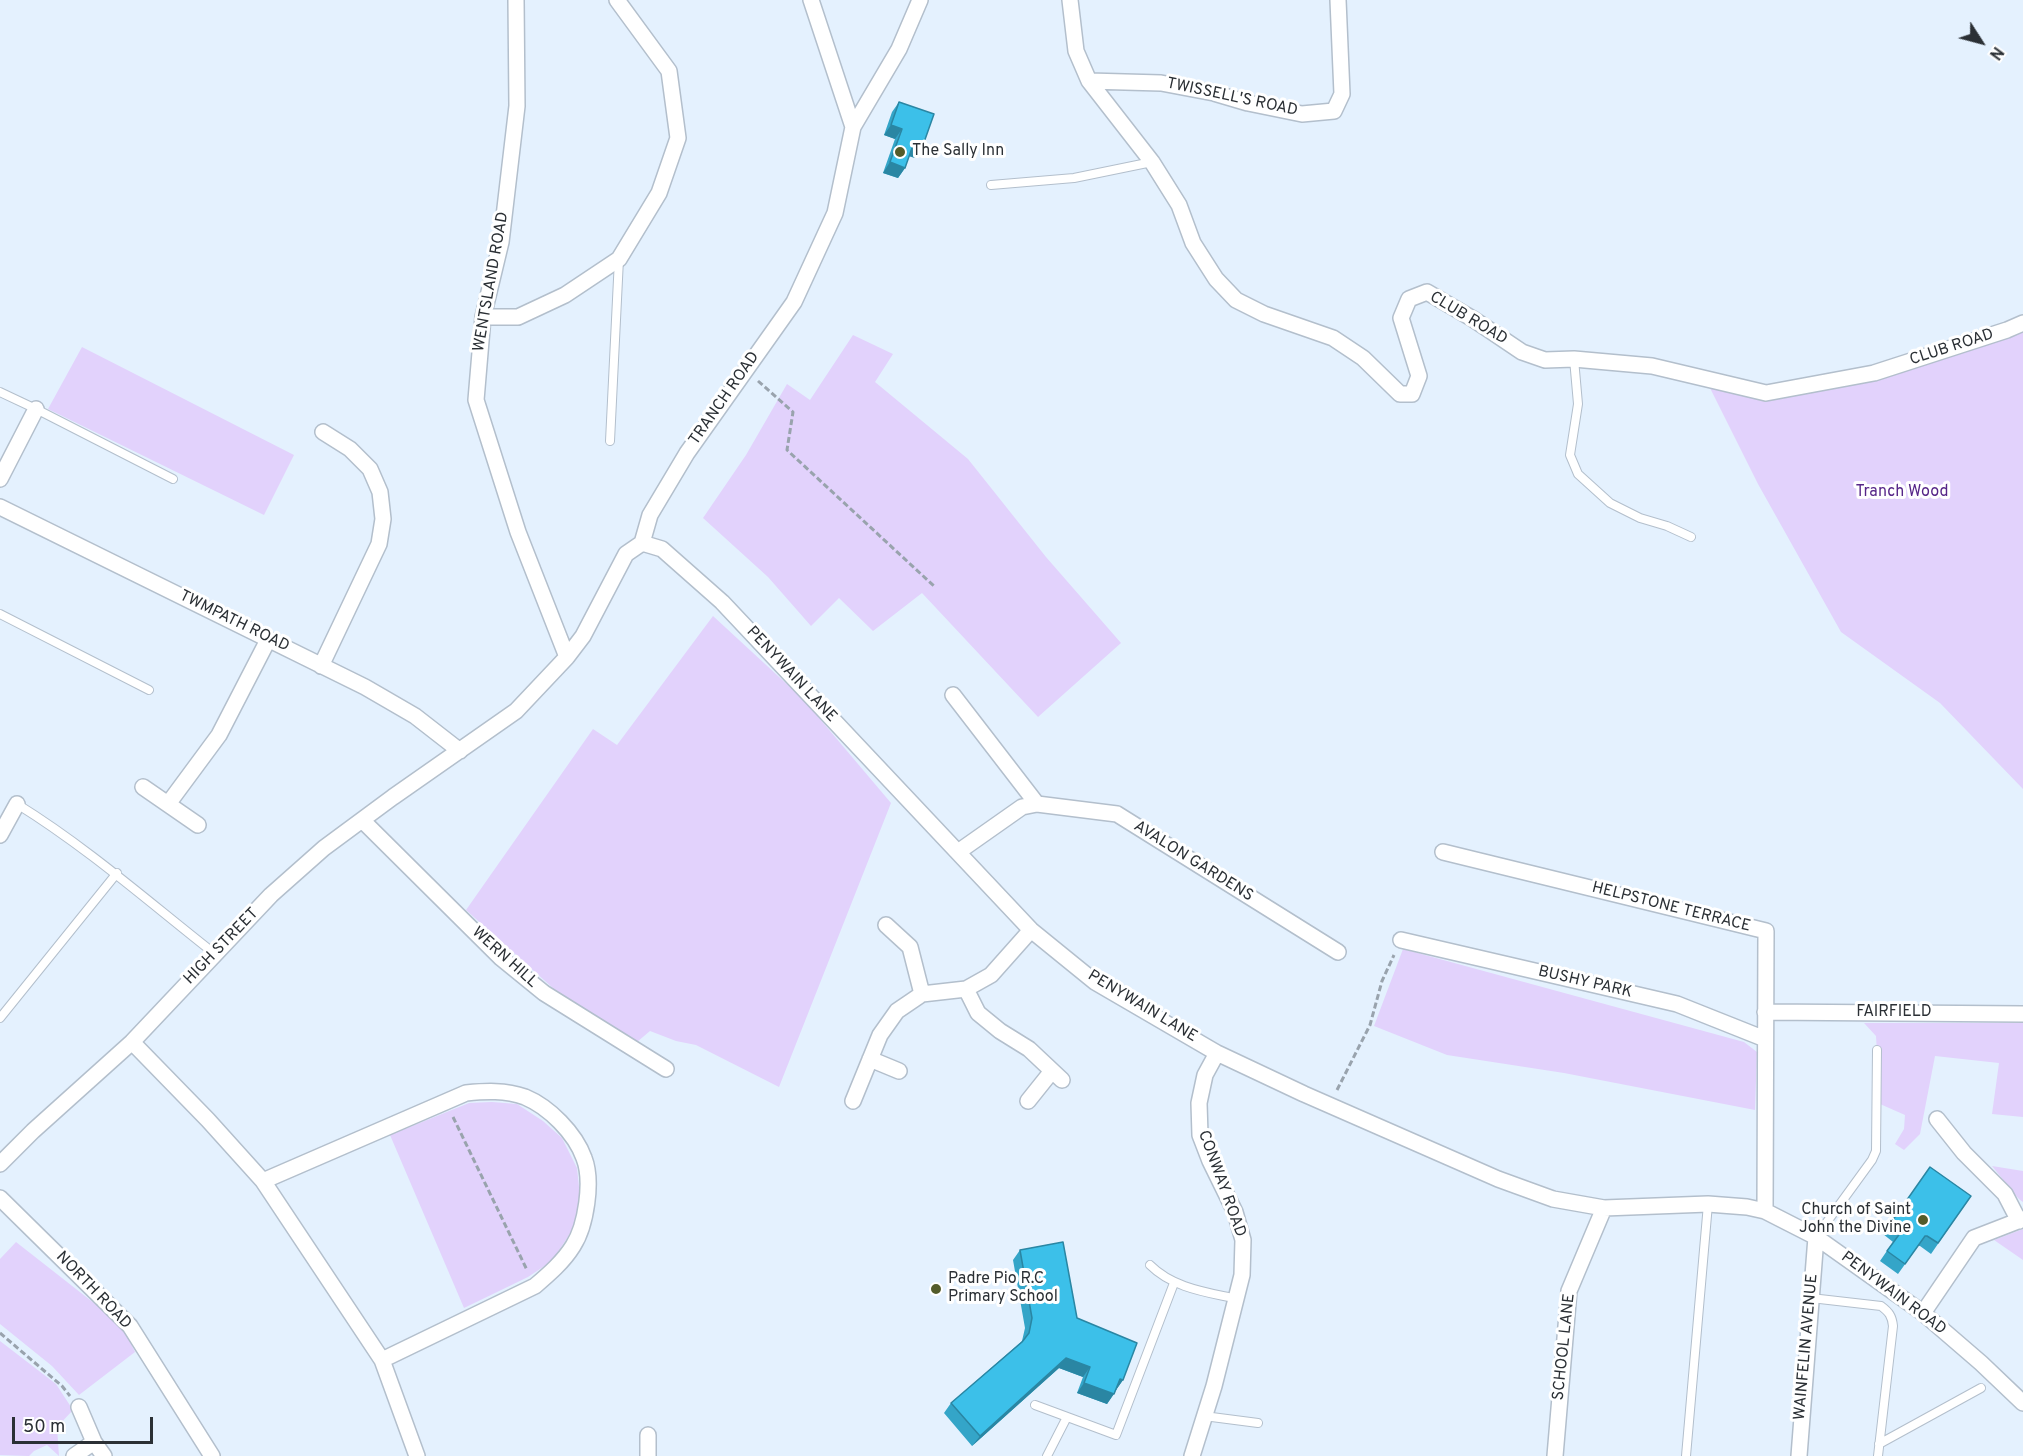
<!DOCTYPE html>
<style>
body{margin:0}
#map{position:relative;width:2023px;height:1456px;overflow:hidden;background:#e4f1fe;font-family:Overpass,sans-serif}
canvas{display:block}
.north{position:absolute;left:1951px;top:12px;width:60px;height:60px;-webkit-text-stroke:4px #fff;paint-order:stroke;rotate:126deg;font-size:16px;font-weight:700;line-height:24px;text-align:center;color:#2b3035}
.north::after{content:'';display:block;margin:auto;width:21px;height:27px;background:#2b3035;clip-path:polygon(50% 0,100% 100%,50% 72%,0 100%)}
.scale{position:absolute;left:12px;top:1417px;width:141px;height:27px;box-sizing:border-box;border:3px solid #2b3035;border-top:0;padding-left:8px;font-size:18px;line-height:21px;white-space:nowrap;color:#2b3035;-webkit-text-stroke:4px #fff;paint-order:stroke}
</style>
<div id="map">
<canvas width="2023" height="1456"></canvas>
<div class="north">N</div>
<div class="scale">50 m</div>
</div>
<script>
const g = document.querySelector('canvas').getContext('2d');
g.lineJoin = 'round';
function paint(path, color) { g.fillStyle = color; g.fill(path, 'evenodd'); }
function trace(path, color, width, dash) { g.strokeStyle = color; g.lineWidth = width; g.lineCap = dash ? 'butt' : 'round'; g.setLineDash(dash || []); g.stroke(path); }
function drawText(font, color, halo, rows, align = 'center') {
  g.font = font + ' Overpass,sans-serif'; g.lineWidth = 6; g.setLineDash([]); g.textBaseline = 'middle'; g.strokeStyle = halo; g.fillStyle = color; for (const [text, x, y, turn = 0] of rows) {
    g.save(); g.translate(x, y); g.rotate((+turn || 0) * Math.PI / 180); g.textAlign = isNaN(turn) ? turn : align; if (halo) g.strokeText(text, 0, 0); g.fillText(text, 0, 0); g.restore();
  }
}
const green = new Path2D(`
 M 2023,323 L 2023,789 L 1940,703 L 1841,632 L 1758,484 L 1705,378 L 1767,393 L 1874,373 Z
 M 853,335 L 893,354 L 875,382 L 968,459 L 1046,557 L 1121,643 L 1038,717 L 922,593 L 873,631 L 839,598 L 811,626 L 768,577 L 703,518 L 746,455 L 787,384 L 810,400 Z
 M 82,347 L 294,455 L 264,515 L 48,409 Z
 M 713,616 L 803,699 L 891,803 L 779,1087 L 696,1045 L 676,1041 L 650,1031 L 637,1042 L 554,989 L 466,910 L 593,729 L 617,745 Z
 M 1403,949 L 1744,1042 L 1757,1052 L 1755,1110 L 1564,1073 L 1447,1055 L 1374,1026 Z
 M 1864,1023 L 2023,1023 L 2023,1117 L 1992,1114 L 1999,1063 L 1935,1056 L 1920,1134 L 1904,1150 L 1895,1144 L 1904,1129 L 1905,1115 L 1880,1104 L 1876,1036 Z
 M 492,1102 L 517,1104 L 543,1121 L 562,1138 L 577,1168 L 580,1196 L 579,1220 L 552,1261 L 528,1277 L 464,1308 L 390,1135 L 469,1103 Z
 M 1992,1166 L 2023,1171 L 2023,1202 C 2016,1198 1999,1174 1992,1166 Z
 M 2023,1229 L 2023,1260 L 1994,1240 Z
 M 16,1242 L 122,1325 L 135,1352 L 79,1395 L 52,1366 L 0,1324 L 0,1259 Z
 M 0,1341 L 56,1384 L 73,1410 L 57,1427 L 59,1456 L 47,1445 L 34,1451 L 29,1456 L 0,1455 Z`);
const path = new Path2D(`
 M 758,381 L 793,412 L 787,450 L 935,587
 M 1337,1090 L 1370,1025 L 1382,981 L 1394,955
 M 453,1117 L 527,1270
 M 0,1333 L 62,1386 L 70,1396`);
const lane = new Path2D(`
 M 991,185 L 1074,178 L 1152,162
 M 1574,359 L 1578,404 L 1570,455 L 1578,474 L 1610,503 L 1640,518 L 1667,526 L 1691,537
 M 0,392 L 36,409 L 173,479
 M 610,441 L 619,259
 M 0,614 L 149,690
 M 17,804 C 88,848 150,903 215,954
 M 0,1018 L 117,873
 M 1816,1237 L 1872,1160 L 1876,1151 L 1877,1050
 M 1150,1265 C 1173,1288 1206,1292 1237,1299
 M 1811,1298 L 1881,1306 C 1889,1312 1892,1316 1893,1326 L 1878,1456
 M 1035,1405 L 1116,1435 L 1174,1283
 M 1204,1416 L 1258,1423
 M 1879,1444 L 1981,1388
 M 1047,1456 L 1067,1417
 M 1686,1456 L 1708,1204`);
const street = new Path2D(`
 M 516,0 L 517,106 L 501,242 L 483,317 L 476,400 L 518,532 L 567,657
 M 811,0 L 853,127
 M 1070,0 L 1076,51 L 1089,81 L 1152,162 L 1179,205 L 1193,243 L 1216,279 L 1236,300 L 1264,314 L 1333,338 L 1363,358 L 1400,394 L 1412,394 L 1419,376 L 1401,318 L 1409,299 L 1427,292 L 1473,319 L 1522,352 L 1545,360 L 1574,359 L 1652,366 L 1766,393 L 1874,373 L 2007,330 L 2023,323
 M 1089,81 L 1161,83 L 1214,93 L 1248,103 L 1302,114 L 1334,111 L 1342,94 L 1338,0
 M 483,317 L 518,317 L 565,295 L 619,259 L 659,193 L 678,138 L 669,71 L 617,0
 M 0,479 L 36,409
 M 0,507 L 365,687 L 415,716 L 460,751
 M 642,543 L 662,549 L 722,602 L 1031,930 L 1095,982 L 1217,1053 L 1304,1094 L 1498,1179 L 1553,1199 L 1604,1208 L 1708,1204 L 1747,1207 L 1765,1211 L 1816,1237 L 1923,1313 L 1981,1363 L 2023,1403
 M 321,666 L 379,544 L 383,519 L 380,492 L 370,469 L 350,449 L 323,432
 M 953,695 L 1037,804
 M 143,787 L 198,825
 M 168,804 L 219,735 L 268,640
 M 362,820 L 501,958 L 544,993 L 666,1069
 M 0,835 L 17,804
 M 958,852 L 1022,807 L 1037,804 L 1117,814 L 1338,952
 M 1443,852 L 1766,931 L 1765,1211
 M 886,925 L 910,947 L 922,994
 M 1401,940 L 1677,1004 L 1765,1039
 M 966,989 L 978,1013 L 1000,1031 L 1029,1049 L 1062,1080
 M 1765,1012 L 2023,1014
 M 132,1042 L 208,1120 L 263,1181 L 382,1360 L 417,1456
 M 870,1059 L 899,1071
 M 853,1101 L 880,1035 L 897,1011 L 922,994 L 966,989 L 991,975 L 1031,930
 M 1028,1101 L 1052,1071
 M 1937,1119 L 1964,1153 L 2005,1194 L 2019,1221
 M 0,1164 L 33,1131 L 132,1042 L 271,895 L 324,848 L 393,797 L 516,711 L 567,657 L 583,636 L 626,554 L 642,543 L 650,515 L 687,453 L 794,302 L 835,213 L 853,127 L 899,49 L 920,0
 M 263,1181 L 466,1093 C 486,1091 505,1090 525,1097 C 549,1107 575,1133 584,1158 C 593,1181 586,1226 573,1246 C 563,1262 549,1274 535,1286 L 382,1360
 M 0,1198 L 130,1326 L 212,1456
 M 1923,1313 L 1974,1238 L 2023,1219
 M 79,1407 L 94,1442 L 104,1456
 M 74,1456 L 94,1442
 M 648,1456 L 648,1435
 M 1192,1456 L 1214,1386 L 1242,1275 L 1243,1240 L 1235,1212 L 1210,1161 L 1200,1135 L 1199,1103 L 1205,1075 L 1217,1053
 M 1555,1456 L 1569,1291 L 1604,1208
 M 1799,1456 L 1816,1237`);
const wall = new Path2D(`
 M 899,102 L 922,148 L 915,158 L 909,156 L 905,168 L 898,178 L 883,173 L 895,139 L 884,135 L 892,112 Z
 M 1930,1167 L 1971,1196 L 1931,1254 L 1920,1246 L 1918,1246 L 1898,1274 L 1880,1261 L 1893,1242 L 1883,1234 Z
 M 1020,1250 L 1077,1318 L 1123,1380 L 1116,1390 L 1107,1404 L 1077,1393 L 1083,1377 L 1059,1368 L 972,1446 L 944,1413 L 951,1403 L 1022,1341 L 1025,1328 L 1013,1260 Z`);
const shadedWall = new Path2D(`
 M 891,125 L 902,129 L 895,139 L 884,135 Z
 M 913,145 L 922,148 L 915,158 L 906,155 Z
 M 890,162 L 905,168 L 898,178 L 883,173 Z
 M 1066,1358 L 1090,1367 L 1083,1377 L 1059,1368 L 972,1446 L 980,1436 Z
 M 1120,1379 L 1123,1380 L 1116,1390 L 1113,1389 Z
 M 1084,1383 L 1114,1394 L 1107,1404 L 1077,1393 Z`);
const building = new Path2D(`
 M 899,102 L 934,114 L 922,148 L 913,145 L 905,168 L 890,162 L 902,129 L 891,125 Z
 M 1930,1167 L 1971,1196 L 1938,1243 L 1927,1236 L 1925,1236 L 1905,1264 L 1887,1251 L 1901,1232 L 1890,1224 Z
 M 1063,1242 L 1077,1318 L 1137,1343 L 1123,1380 L 1120,1379 L 1114,1394 L 1084,1383 L 1090,1367 L 1066,1358 L 980,1436 L 951,1403 L 1022,1342 L 1029,1333 L 1032,1318 L 1020,1250 Z`);
const markers = [
 [900,152,6,"#535b2a"],
 [1923,1220,6,"#535b2a"],
 [936,1289,6,"#535b2a"]
];
const streetNames = [
 ["TWISSELL'S ROAD",1232,98,12],
 ["WENTSLAND ROAD",492,282,-80],
 ["CLUB ROAD",1468,319,31],
 ["CLUB ROAD",1952,348,-18],
 ["TRANCH ROAD",725,399,-55],
 ["TWMPATH ROAD",234,622,26],
 ["PENYWAIN LANE",791,675,47],
 ["AVALON GARDENS",1193,862,32],
 ["HELPSTONE TERRACE",1671,908,14],
 ["HIGH STREET",222,947,-46],
 ["WERN HILL",504,958,42],
 ["BUSHY PARK",1585,983,13],
 ["PENYWAIN LANE",1142,1007,31],
 ["FAIRFIELD",1894,1013],
 ["CONWAY ROAD",1221,1184,70],
 ["NORTH ROAD",93,1291,46],
 ["PENYWAIN ROAD",1893,1294,37],
 ["SCHOOL LANE",1565,1347,-84],
 ["WAINFELIN AVENUE",1807,1347,-85]
];
const poiNames = [
 ["The Sally Inn",912,152],
 ["Church of Saint",1911,1211,"right"],
 ["John the Divine",1911,1229,"right"],
 ["Padre Pio R.C",948,1280],
 ["Primary School",948,1298]
];
const parkNames = [
 ["Tranch Wood",1902,493]
];
paint(green, '#e2d2fc');
trace(lane, '#b3bfcc', 10);
trace(street, '#b3bfcc', 18);
trace(path, '#99a3ad', 3, [6, 3]);
trace(lane, '#fff', 8);
trace(street, '#fff', 15);
paint(wall, '#34a5c8');
paint(shadedWall, '#2a86a3');
paint(building, '#3cc0e9');
trace(building, '#2a86a3', 1.5);
for (const [x, y, r, color] of markers) { const dot = new Path2D(); dot.arc(x, y, r, 0, 2 * Math.PI); g.fillStyle = color; g.fill(dot); trace(dot, '#fff', 2); }
drawText('16px', '#2b3035', '#fff', streetNames);
drawText('16px', '#2b3035', '#fff', poiNames, 'left');
drawText('16px', '#562688', '#fff', parkNames);
</script>
